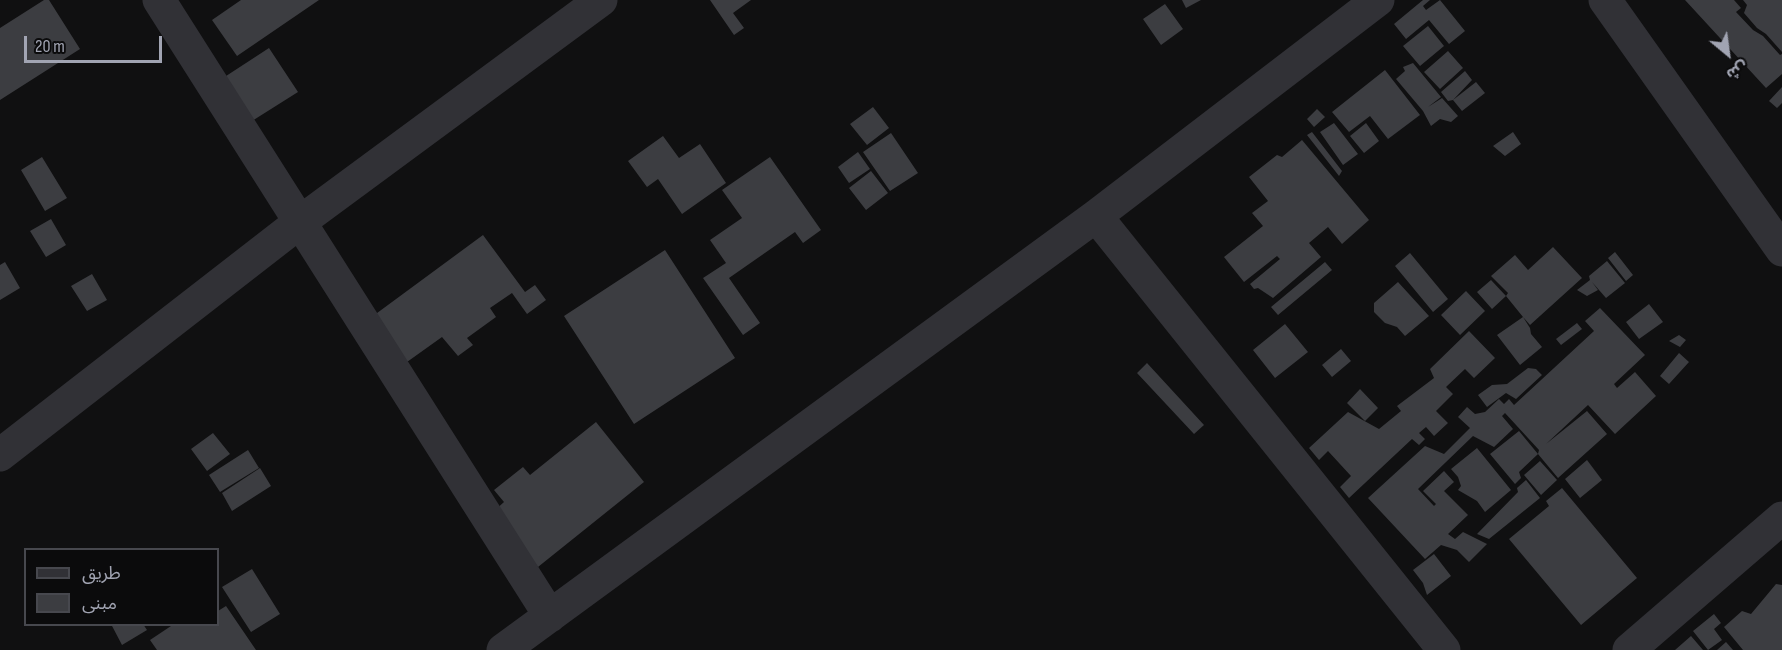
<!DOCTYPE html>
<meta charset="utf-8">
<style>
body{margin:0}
#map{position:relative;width:1782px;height:650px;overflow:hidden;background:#101011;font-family:"Sofia Sans Condensed","Noto Sans Arabic",sans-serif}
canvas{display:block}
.legend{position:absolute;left:24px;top:548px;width:195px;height:78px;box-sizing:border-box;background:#0b0b0c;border:2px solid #47484e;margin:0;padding:8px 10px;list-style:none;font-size:18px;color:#a1a4b2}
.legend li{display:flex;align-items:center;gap:12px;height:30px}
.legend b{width:30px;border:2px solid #47484e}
.north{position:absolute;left:1698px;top:24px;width:60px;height:60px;-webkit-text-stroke:4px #0b0b0c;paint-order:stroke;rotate:151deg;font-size:16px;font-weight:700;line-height:24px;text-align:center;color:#a1a4b2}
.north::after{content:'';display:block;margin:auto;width:21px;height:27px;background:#a1a4b2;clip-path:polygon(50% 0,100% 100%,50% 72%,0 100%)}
.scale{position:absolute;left:24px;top:36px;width:138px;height:27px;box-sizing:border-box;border:3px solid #a1a4b2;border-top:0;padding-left:8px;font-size:18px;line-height:21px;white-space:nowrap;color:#a1a4b2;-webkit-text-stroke:4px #0b0b0c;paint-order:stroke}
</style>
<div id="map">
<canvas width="1782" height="650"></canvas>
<ul class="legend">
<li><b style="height:8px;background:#313136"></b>طريق</li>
<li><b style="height:16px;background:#3c3d41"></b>مبنى</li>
</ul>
<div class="north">ش</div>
<div class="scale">20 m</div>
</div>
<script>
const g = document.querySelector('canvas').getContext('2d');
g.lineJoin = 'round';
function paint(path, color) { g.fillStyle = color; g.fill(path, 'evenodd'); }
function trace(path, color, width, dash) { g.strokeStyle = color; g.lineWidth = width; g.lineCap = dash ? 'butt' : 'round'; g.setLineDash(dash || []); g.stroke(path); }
const building = new Path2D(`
 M 44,0 L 49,0 L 80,49 L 0,100 L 0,28 Z
 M 241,0 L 319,0 L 237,56 L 212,20 Z
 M 710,0 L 751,0 L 733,13 L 744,28 L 734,35 Z
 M 1182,0 L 1201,0 L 1186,8 Z
 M 1423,0 L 1430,0 L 1423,6 L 1426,10 L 1440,0 L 1465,31 L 1449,44 L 1429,20 L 1406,39 L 1394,24 Z
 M 1685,0 L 1734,0 L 1741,8 L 1736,12 L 1753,30 L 1763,36 L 1780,55 L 1782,54 L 1782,74 L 1766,88 Z
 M 1743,0 L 1782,0 L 1782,52 L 1766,34 L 1757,28 L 1744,13 L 1747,5 Z
 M 1165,4 L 1183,29 L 1161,45 L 1143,19 Z
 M 1428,26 L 1444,46 L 1420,66 L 1403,46 Z
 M 269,48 L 298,92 L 252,121 L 223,78 Z
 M 1448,51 L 1463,68 L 1440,89 L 1424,72 Z
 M 1413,63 L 1441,97 L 1428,107 L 1442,98 L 1458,116 L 1451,122 L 1440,119 L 1431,126 L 1423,111 L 1396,79 L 1405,71 L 1403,67 Z
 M 1385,70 L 1420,115 L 1388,139 L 1370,116 L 1349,132 L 1332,112 Z
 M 1465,71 L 1472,80 L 1453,100 L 1476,82 L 1485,93 L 1462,111 L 1453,100 L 1448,101 L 1441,92 Z
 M 1782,87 L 1782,103 L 1777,108 L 1769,101 Z
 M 873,107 L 889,128 L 867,145 L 850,124 Z
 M 1317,109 L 1325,117 L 1314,127 L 1307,119 Z
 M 1334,123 L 1358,154 L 1343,165 L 1320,132 Z
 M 1366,123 L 1379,141 L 1364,153 L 1350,136 Z
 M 1312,132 L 1342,171 L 1339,176 L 1307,135 Z
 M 1513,132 L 1521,144 L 1505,156 L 1493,146 Z
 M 891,133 L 918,173 L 890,191 L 863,152 Z
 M 663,136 L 679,158 L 700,144 L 726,183 L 682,214 L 658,179 L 647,187 L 628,161 Z
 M 1302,140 L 1369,220 L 1342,244 L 1328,227 L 1309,243 L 1321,257 L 1273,298 L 1258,288 L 1254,289 L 1250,284 L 1280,259 L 1277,256 L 1244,282 L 1224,257 L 1263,226 L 1252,213 L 1268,201 L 1249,177 L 1277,155 L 1282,157 Z
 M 858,152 L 870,169 L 849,183 L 838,167 Z
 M 42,157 L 67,198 L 45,211 L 21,170 Z
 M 770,157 L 821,230 L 803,243 L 795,232 L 729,278 L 760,323 L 743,335 L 703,278 L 726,263 L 710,240 L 742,218 L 722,190 Z
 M 871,171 L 888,193 L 866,210 L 849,188 Z
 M 51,219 L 66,245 L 46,257 L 30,231 Z
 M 483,235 L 525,292 L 535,285 L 546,300 L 527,314 L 512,293 L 490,308 L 496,317 L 467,338 L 473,345 L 458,356 L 442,337 L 407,362 L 373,316 Z
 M 1553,247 L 1582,278 L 1530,325 L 1523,317 L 1530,328 L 1531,334 L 1542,347 L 1520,365 L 1497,335 L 1523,317 L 1506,296 L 1492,309 L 1477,292 L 1491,280 L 1506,296 L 1508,293 L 1491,276 L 1515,255 L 1528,270 Z
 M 665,250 L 735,358 L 634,424 L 564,316 Z
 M 1615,252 L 1633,275 L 1626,281 L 1608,258 Z
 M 1410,253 L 1448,299 L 1433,312 L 1395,266 Z
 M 1607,261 L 1625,283 L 1606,298 L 1592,282 L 1598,290 L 1587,296 L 1577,290 L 1590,280 L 1589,276 Z
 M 5,262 L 20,288 L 0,300 L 0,265 Z
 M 1325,262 L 1332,270 L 1278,315 L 1271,307 Z
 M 92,274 L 107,300 L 87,311 L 71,286 Z
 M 1398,282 L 1429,316 L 1405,336 L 1397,327 L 1385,323 L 1374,312 L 1374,303 Z
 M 1466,291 L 1485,311 L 1460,335 L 1441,315 Z
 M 1649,304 L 1663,322 L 1639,339 L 1626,322 Z
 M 1600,308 L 1645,355 L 1614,384 L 1617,388 L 1635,372 L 1656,396 L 1615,434 L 1588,405 L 1546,444 L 1587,411 L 1607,434 L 1558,478 L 1538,454 L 1539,450 L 1505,413 L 1502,416 L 1513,429 L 1494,447 L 1473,436 L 1418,489 L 1434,506 L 1436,504 L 1423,491 L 1444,471 L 1454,482 L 1444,491 L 1468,515 L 1448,534 L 1455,539 L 1463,532 L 1487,544 L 1469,562 L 1457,550 L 1441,545 L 1425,559 L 1368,498 L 1425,446 L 1444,454 L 1470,428 L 1458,417 L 1467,407 L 1475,414 L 1485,412 L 1499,399 L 1504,404 L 1509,399 L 1514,405 L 1594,331 L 1585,321 Z
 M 1577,323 L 1582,329 L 1561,345 L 1556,339 Z
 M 1285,324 L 1308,352 L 1275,378 L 1253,350 Z
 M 1469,331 L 1495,358 L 1474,378 L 1465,369 L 1446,387 L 1453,394 L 1436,411 L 1448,423 L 1434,436 L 1426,427 L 1419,433 L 1425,439 L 1419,445 L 1412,439 L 1349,498 L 1340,487 L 1351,476 L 1328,451 L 1319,460 L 1309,448 L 1348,412 L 1379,429 L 1401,411 L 1397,406 L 1434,378 L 1430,369 Z
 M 1679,335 L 1686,340 L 1680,347 L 1669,341 Z
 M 1341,349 L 1351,361 L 1332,377 L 1322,365 Z
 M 1679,353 L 1689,362 L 1669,384 L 1660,376 Z
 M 1147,363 L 1204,425 L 1194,434 L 1137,373 Z
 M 1528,368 L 1536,369 L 1542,375 L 1516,399 L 1506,393 L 1487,407 L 1478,395 L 1492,385 L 1507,384 Z
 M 1360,389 L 1378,408 L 1365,421 L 1347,403 Z
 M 596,422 L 644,482 L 538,567 L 493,512 L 504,502 L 494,490 L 523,467 L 530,475 Z
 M 1519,431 L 1538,454 L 1519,472 L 1521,478 L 1515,484 L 1490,454 Z
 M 213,433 L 230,454 L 207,471 L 191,449 Z
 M 1477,448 L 1511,490 L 1485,512 L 1477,501 L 1458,490 L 1461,486 L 1458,477 L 1451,469 Z
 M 248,450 L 259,468 L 220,492 L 209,475 Z
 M 1587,460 L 1602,480 L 1580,498 L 1565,479 Z
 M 1540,461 L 1557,480 L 1541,495 L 1524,475 Z
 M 260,468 L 271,486 L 232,511 L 222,493 Z
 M 1526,480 L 1540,498 L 1489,539 L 1477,534 L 1518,492 L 1517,488 Z
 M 1562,488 L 1637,578 L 1581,625 L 1509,539 L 1549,506 L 1546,501 Z
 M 1434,554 L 1451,576 L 1427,595 L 1423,583 L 1413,570 Z
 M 252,569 L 280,614 L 251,632 L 222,587 Z
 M 1776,584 L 1782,585 L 1782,650 L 1743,650 L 1724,627 L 1742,611 L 1751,614 Z
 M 226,606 L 256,650 L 157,650 L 150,640 L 174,624 L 218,624 L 218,611 Z
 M 1714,614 L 1721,623 L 1714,629 L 1722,640 L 1708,650 L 1693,631 Z
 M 111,624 L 143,624 L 147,630 L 122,645 Z
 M 1691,636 L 1703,650 L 1675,650 Z
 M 1726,642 L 1733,650 L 1717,650 Z`);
const street = new Path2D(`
 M 159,0 L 550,616
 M 1605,0 L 1782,250
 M 1096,216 L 1444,650
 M 0,455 L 300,222 L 601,0
 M 503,650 L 1096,216 L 1378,0
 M 1629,650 L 1782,518`);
paint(building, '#3c3d41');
trace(street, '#313136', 33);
</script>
